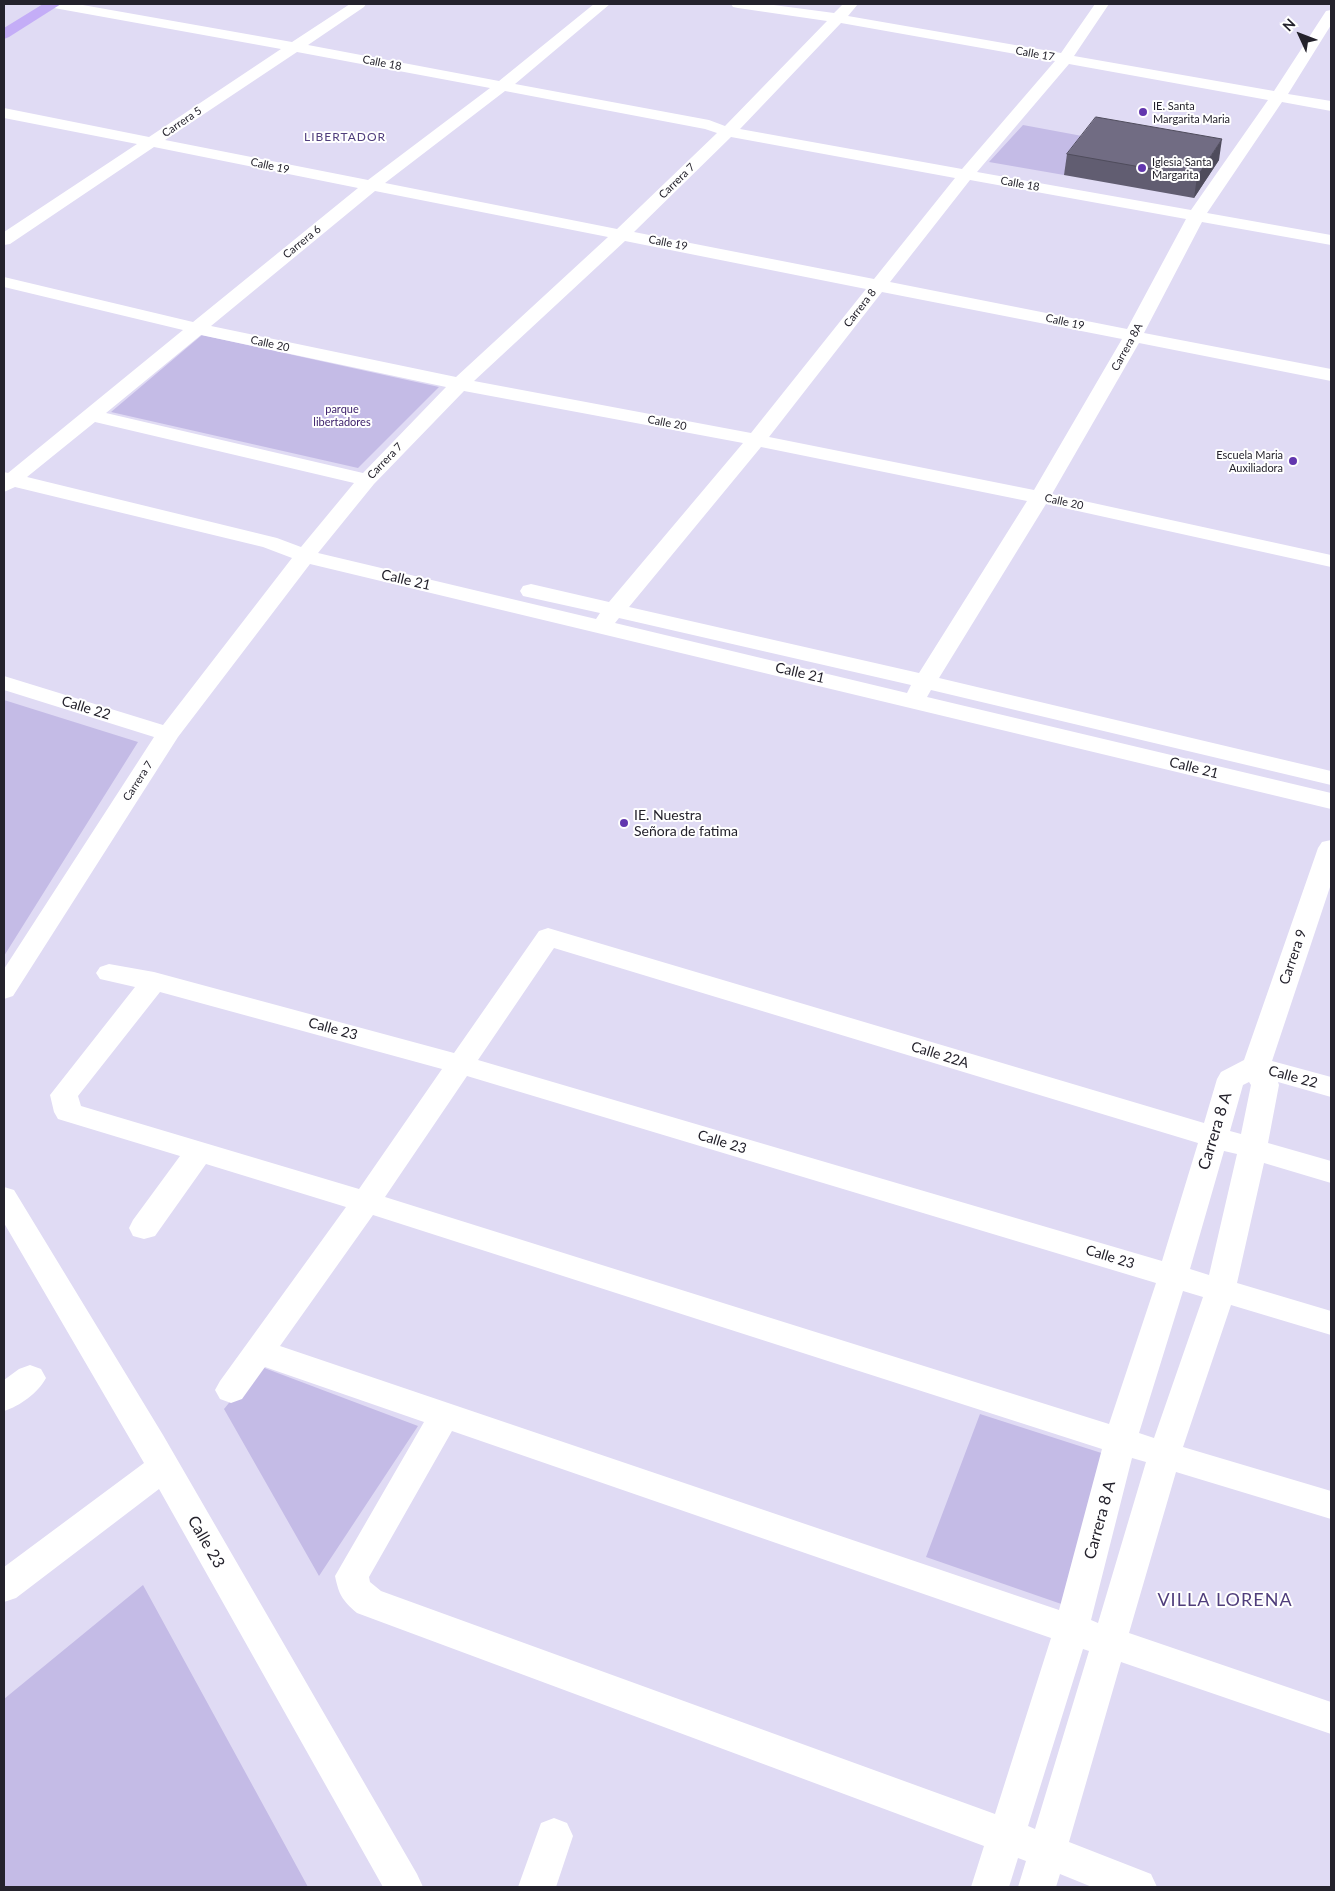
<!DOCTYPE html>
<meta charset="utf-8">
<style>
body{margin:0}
#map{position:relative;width:1335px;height:1891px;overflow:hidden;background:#e0dbf4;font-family:Lato,sans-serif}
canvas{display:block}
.frame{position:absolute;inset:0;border:5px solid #24222c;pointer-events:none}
.north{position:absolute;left:1275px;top:10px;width:50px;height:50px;-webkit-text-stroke:4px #fff;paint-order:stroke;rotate:313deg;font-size:14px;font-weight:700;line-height:20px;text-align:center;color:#24222c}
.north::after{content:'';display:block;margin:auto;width:18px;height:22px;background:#24222c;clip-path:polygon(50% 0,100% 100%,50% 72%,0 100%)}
</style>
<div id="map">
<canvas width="1335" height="1891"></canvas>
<div class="frame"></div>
<div class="north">N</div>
</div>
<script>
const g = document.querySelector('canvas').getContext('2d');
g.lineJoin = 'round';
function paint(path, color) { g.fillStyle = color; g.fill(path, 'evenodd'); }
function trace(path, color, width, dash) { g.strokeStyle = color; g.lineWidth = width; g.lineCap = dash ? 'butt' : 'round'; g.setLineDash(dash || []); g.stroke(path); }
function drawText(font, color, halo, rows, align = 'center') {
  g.font = font + ' Lato,sans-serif'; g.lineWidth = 4; g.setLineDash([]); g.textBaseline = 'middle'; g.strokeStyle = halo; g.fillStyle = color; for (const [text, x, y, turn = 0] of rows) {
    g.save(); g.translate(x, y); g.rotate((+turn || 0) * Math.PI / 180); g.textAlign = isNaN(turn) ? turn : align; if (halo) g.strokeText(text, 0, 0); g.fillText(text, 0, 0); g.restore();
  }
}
const green = new Path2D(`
 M 1023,125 L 1093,138 L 1064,175 L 989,162 Z
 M 202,335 L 439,387 L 358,468 L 111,412 Z
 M 4,700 L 138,742 L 4,956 Z
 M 259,1366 L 418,1426 L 319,1576 L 224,1409 Z
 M 980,1414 L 1117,1458 L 1070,1607 L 926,1557 Z
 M 143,1585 L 308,1887 L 4,1887 L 4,1699 Z`);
const minor = new Path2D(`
 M 47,4 L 77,4 L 292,42 L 350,4 L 366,4 L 364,7 L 308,45 L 499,81 L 594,4 L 610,4 L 515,84 L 709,120 L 725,126 L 827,21 L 738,8 L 733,7 L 731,4 L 766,4 L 834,13 L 843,4 L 858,4 L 848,16 L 1061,53 L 1095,4 L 1109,4 L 1074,56 L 1274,91 L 1326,11 L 1331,10 L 1331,25 L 1288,94 L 1331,101 L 1331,111 L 1282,102 L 1207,213 L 1331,235 L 1331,245 L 1202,222 L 1144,333 L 1331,369 L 1331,381 L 1139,343 L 1052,494 L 1331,555 L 1331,567 L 1046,504 L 939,678 L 1331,771 L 1331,785 L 931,690 L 927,697 L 1331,793 L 1331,809 L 310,564 L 178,737 L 13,996 L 4,999 L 4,969 L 154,737 L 4,690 L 4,676 L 163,725 L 292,558 L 263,547 L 15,487 L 4,492 L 4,472 L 8,473 L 183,330 L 4,287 L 4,277 L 193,322 L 358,188 L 154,147 L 10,244 L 4,245 L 4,232 L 137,144 L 4,118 L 4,108 L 149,137 L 281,49 L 54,8 L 49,7 ZM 841,23 L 1055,61 L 962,169 L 740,129 ZM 297,52 L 490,88 L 368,180 L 165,140 ZM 1069,64 L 1268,100 L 1191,210 L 977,172 ZM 505,91 L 705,129 L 717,133 L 617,229 L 385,183 ZM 731,137 L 955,178 L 874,279 L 634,232 ZM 970,180 L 1186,219 L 1127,329 L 890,282 ZM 375,191 L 608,237 L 456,377 L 211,326 ZM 625,241 L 866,289 L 751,433 L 474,381 ZM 882,292 L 1122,339 L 1034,490 L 769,437 ZM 201,335 L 446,387 L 363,473 L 106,413 ZM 464,391 L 743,443 L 609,602 L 531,584 L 523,586 L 520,591 L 523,596 L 600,613 L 596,619 L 318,553 L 374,484 ZM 95,422 L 354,483 L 301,547 L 277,538 L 27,477 ZM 761,447 L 1027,501 L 919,673 L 629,607 ZM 619,618 L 911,685 L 907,693 L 615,623 Z
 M 1331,840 L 1331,884 L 1272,1061 L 1331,1077 L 1331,1097 L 1278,1082 L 1279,1085 L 1268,1143 L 1331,1161 L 1331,1183 L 1264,1163 L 1237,1283 L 1331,1311 L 1331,1335 L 1231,1305 L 1183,1447 L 1331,1491 L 1331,1519 L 1176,1472 L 1129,1633 L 1331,1702 L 1331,1734 L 1121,1662 L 1069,1842 L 1151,1874 L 1157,1887 L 1092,1887 L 1060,1874 L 1056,1887 L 1018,1887 L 1026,1861 L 1018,1858 L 1009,1887 L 971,1887 L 984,1846 L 357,1613 C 342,1600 339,1595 335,1576 L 424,1422 L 265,1367 L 242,1399 L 231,1403 L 220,1399 L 215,1390 L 220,1381 L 346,1207 L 206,1164 L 155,1236 L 144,1239 L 133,1236 L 129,1228 L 133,1220 L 180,1156 L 58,1119 L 54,1112 L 50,1095 L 135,987 L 100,979 L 96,973 L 100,967 L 109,964 L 154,972 L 454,1053 L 539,931 L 548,928 L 1204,1123 L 1217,1079 L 1221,1072 L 1244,1060 L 1318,848 L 1322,842 ZM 554,948 L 1198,1143 L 1162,1261 L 478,1060 ZM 160,992 L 442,1069 L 359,1189 L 81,1106 L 78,1096 ZM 467,1076 L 1156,1283 L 1109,1424 L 385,1197 ZM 1249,1082 L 1251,1085 L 1241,1134 L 1230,1131 L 1243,1085 ZM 1224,1151 L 1237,1154 L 1209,1275 L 1190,1269 ZM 373,1215 L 1102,1449 L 1059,1610 L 280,1346 ZM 1183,1291 L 1203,1297 L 1154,1438 L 1139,1433 ZM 452,1431 L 1051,1638 L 995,1814 L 381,1591 L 370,1582 L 369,1577 ZM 1132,1458 L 1146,1462 L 1098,1623 L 1091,1620 ZM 1083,1649 L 1089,1651 L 1035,1829 L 1028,1826 Z
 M 4,1187 L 14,1190 L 163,1435 L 417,1874 L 423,1887 L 383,1887 L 159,1489 L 16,1598 L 4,1602 L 4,1567 L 144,1463 L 4,1223 Z
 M 30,1365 L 41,1369 L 46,1378 C 38,1393 20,1406 4,1411 L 4,1380 L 19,1369 Z
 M 554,1818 L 567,1823 L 573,1836 L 556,1887 L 518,1887 L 541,1823 Z`);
const primary = new Path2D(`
 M 43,4 L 61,4 L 9,37 L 4,39 L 4,28 Z`);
const wall = new Path2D(`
 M 1067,154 L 1219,160 L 1194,198 L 1064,175 Z`);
const shadedWall = new Path2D(`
 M 1222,139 L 1219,160 L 1194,198 L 1197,177 Z`);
const building = new Path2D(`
 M 1096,117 L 1222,139 L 1197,177 L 1067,154 Z`);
const markers = [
 [1143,112,5,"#6236ae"],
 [1142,168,5,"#6236ae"],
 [1293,461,5,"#6236ae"],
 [624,823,5,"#6236ae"]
];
const farStreetnames = [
 ["Calle 17",1035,54,10],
 ["Calle 18",382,63,11],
 ["Carrera 5",182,122,-34],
 ["Calle 19",270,166,12],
 ["Carrera 7",677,181,-44],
 ["Calle 18",1020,184,10],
 ["Carrera 6",302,242,-39],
 ["Calle 19",668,243,11],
 ["Carrera 8",860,308,-52],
 ["Calle 19",1065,322,12],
 ["Calle 20",270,344,12],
 ["Carrera 8A",1127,347,-61],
 ["Calle 20",667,423,11],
 ["Carrera 7",385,461,-46],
 ["Calle 20",1064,502,12],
 ["Carrera 7",138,781,-57]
];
const farPoinames = [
 ["IE. Santa",1153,106],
 ["Margarita Maria",1153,119],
 ["Iglesia Santa",1152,162],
 ["Margarita",1152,175],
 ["Escuela Maria",1283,455,"right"],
 ["Auxiliadora",1283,468,"right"]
];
const farParknames = [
 ["parque",342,409],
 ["libertadores",342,422]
];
const farNeighbourhoodnames = [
 ["LIBERTADOR",345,137]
];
const streetNames = [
 ["Calle 21",406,580,13],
 ["Calle 21",800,673,13],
 ["Calle 22",86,708,17],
 ["Calle 21",1194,768,14],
 ["Carrera 9",1293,957,-71],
 ["Calle 23",333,1029,15],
 ["Calle 22A",940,1055,17],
 ["Calle 22",1293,1077,15],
 ["Calle 23",722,1142,17],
 ["Calle 23",1110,1257,17]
];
const poiNames = [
 ["IE. Nuestra",634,815],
 ["Señora de fatima",634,831]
];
const nearStreetnames = [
 ["Carrera 8 A",1215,1131,-73],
 ["Carrera 8 A",1100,1520,-75],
 ["Calle 23",206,1542,60]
];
const nearNeighbourhoodnames = [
 ["VILLA LORENA",1225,1600]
];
paint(green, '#c4bbe6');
paint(minor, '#fff');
paint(primary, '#c4adf7');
paint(wall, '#615d71');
paint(shadedWall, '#4f4c5c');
paint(building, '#716c83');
trace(building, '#4f4c5c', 1);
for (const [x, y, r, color] of markers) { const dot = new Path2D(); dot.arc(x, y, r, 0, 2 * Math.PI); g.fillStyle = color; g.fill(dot); trace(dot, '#fff', 2); }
drawText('11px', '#24222c', '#fff', farStreetnames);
drawText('11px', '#24222c', '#fff', farPoinames, 'left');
drawText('11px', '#381c68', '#fff', farParknames);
g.letterSpacing = '1px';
drawText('12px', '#503e7c', '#fff', farNeighbourhoodnames);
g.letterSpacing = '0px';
drawText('14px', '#24222c', '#fff', streetNames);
drawText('14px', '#24222c', '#fff', poiNames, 'left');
drawText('16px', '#24222c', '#fff', nearStreetnames);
g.letterSpacing = '1px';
drawText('18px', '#503e7c', '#fff', nearNeighbourhoodnames);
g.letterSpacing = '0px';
</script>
